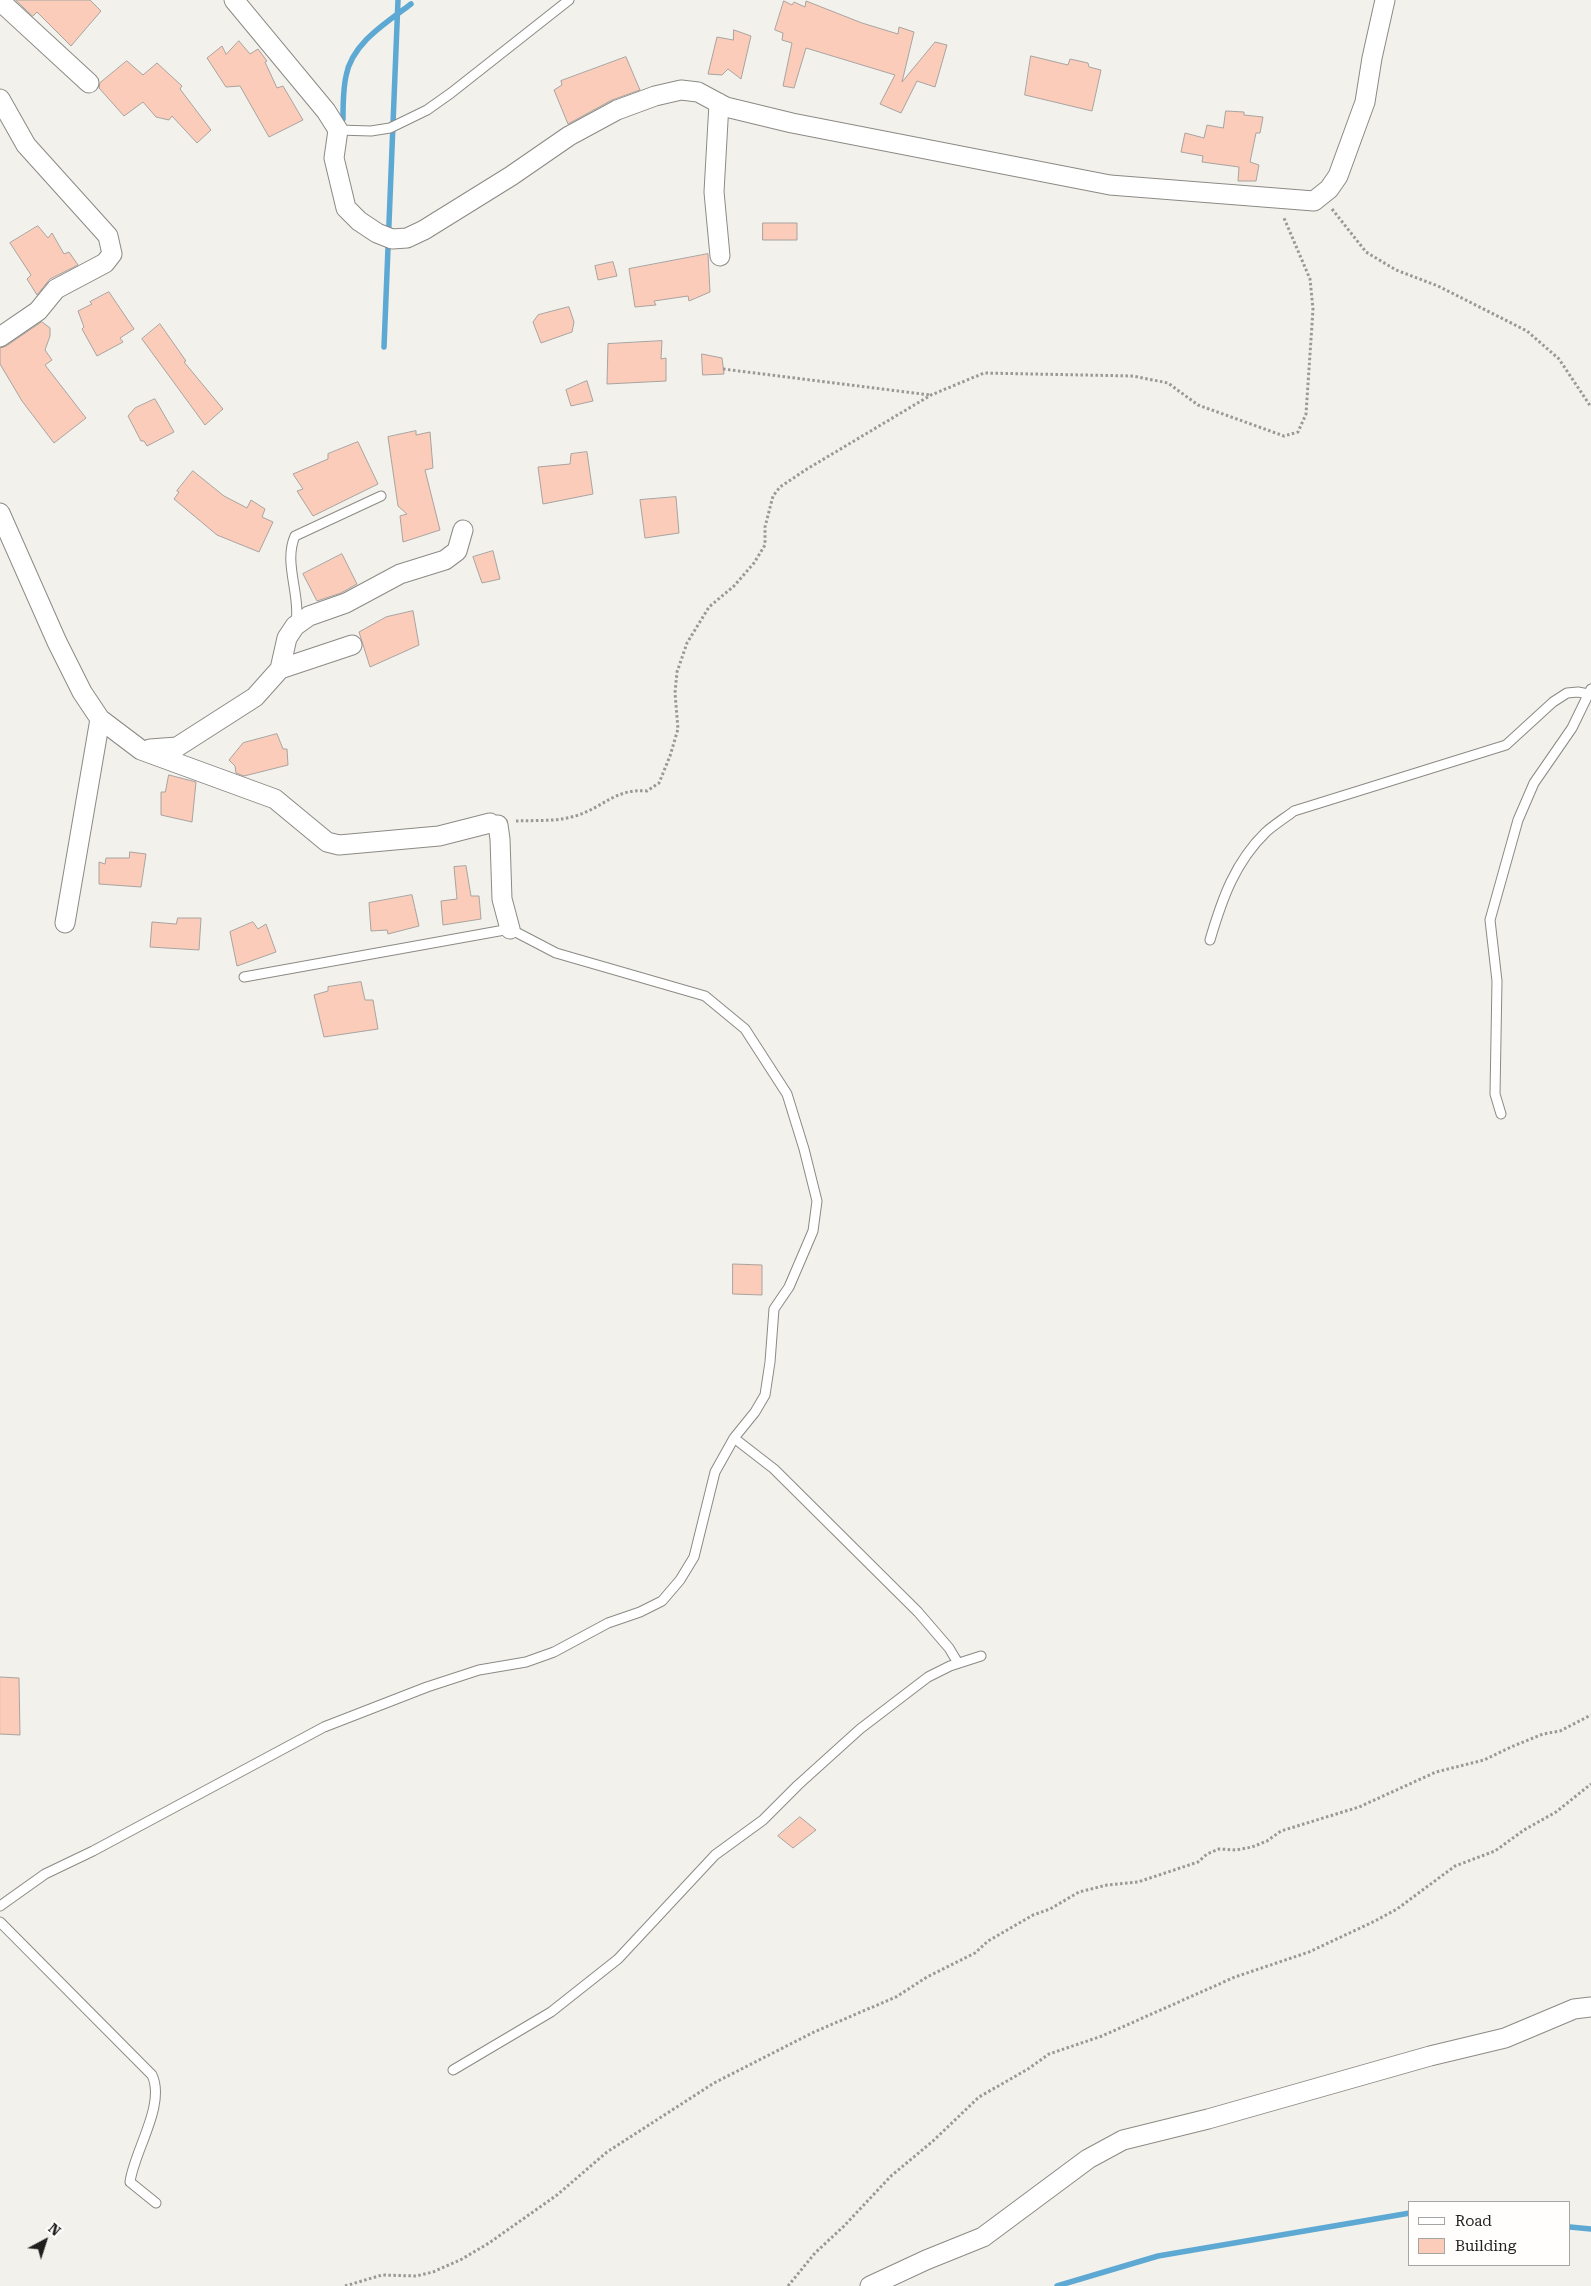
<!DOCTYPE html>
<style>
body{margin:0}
#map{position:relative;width:1591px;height:2286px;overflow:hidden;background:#f3f1eb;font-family:"Roboto Serif",serif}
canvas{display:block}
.legend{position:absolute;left:1408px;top:2201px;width:162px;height:65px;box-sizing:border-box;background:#fffefc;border:1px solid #a5a5a3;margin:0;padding:6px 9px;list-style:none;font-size:15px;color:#1f1f1d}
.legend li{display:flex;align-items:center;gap:10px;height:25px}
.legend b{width:25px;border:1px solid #a5a5a3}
.north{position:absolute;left:20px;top:2216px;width:50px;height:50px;-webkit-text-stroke:4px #fffefc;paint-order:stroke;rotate:40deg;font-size:14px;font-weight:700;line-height:20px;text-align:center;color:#1f1f1d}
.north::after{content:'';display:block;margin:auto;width:18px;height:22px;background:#1f1f1d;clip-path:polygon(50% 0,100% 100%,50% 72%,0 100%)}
</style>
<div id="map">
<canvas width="1591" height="2286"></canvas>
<ul class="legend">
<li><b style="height:6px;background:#fff"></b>Road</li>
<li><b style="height:14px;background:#faccb9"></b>Building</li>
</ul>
<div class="north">N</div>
</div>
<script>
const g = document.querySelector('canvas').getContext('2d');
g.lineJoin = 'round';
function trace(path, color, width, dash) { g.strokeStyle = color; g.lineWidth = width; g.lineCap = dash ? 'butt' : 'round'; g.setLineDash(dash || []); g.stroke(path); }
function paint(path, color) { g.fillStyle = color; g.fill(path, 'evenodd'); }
const stream = new Path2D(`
 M 343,119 C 343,105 343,90 346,76 C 352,43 386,23 411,4
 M 384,347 L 398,0
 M 1570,2227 L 1591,2229
 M 1057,2286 L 1158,2256 L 1410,2213`);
const building = new Path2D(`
 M 16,0 L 90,0 L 101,11 L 71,46 L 37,12 L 33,16 Z
 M 784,1 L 792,5 L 794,2 L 805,7 L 806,1 L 862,23 L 898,34 L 899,27 L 914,32 L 902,82 L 935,42 L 947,45 L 935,87 L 917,81 L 901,113 L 880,104 L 895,75 L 806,48 L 794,88 L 783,86 L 792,43 L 782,40 L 783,33 L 775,30 Z
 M 734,30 L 751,36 L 741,79 L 728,69 L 722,75 L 708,74 L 717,37 L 733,40 Z
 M 239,41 L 250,54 L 258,49 L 267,61 L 265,62 L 277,88 L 283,86 L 303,120 L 269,137 L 240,86 L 226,87 L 207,58 L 222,46 L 226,54 Z
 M 1031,56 L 1068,65 L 1070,59 L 1088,63 L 1089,67 L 1101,70 L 1092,111 L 1025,95 Z
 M 626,57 L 640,90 L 612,100 L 568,124 L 554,90 L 562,85 L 561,81 Z
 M 127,61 L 143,75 L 157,63 L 182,86 L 180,89 L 211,130 L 197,143 L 172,116 L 169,120 L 156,117 L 143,102 L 124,116 L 99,88 L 100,83 Z
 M 1226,111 L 1244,112 L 1244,115 L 1263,117 L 1260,133 L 1256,133 L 1250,162 L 1259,165 L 1256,181 L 1238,181 L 1239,167 L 1202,162 L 1203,156 L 1181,152 L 1185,133 L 1204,138 L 1207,125 L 1223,128 Z
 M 763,223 L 797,223 L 797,240 L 763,240 Z
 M 38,226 L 48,238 L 52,233 L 64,254 L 69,252 L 78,265 L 50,279 L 37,295 L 27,279 L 31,275 L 10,243 Z
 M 708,254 L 710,292 L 689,301 L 688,296 L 654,301 L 656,305 L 635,307 L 629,269 Z
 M 613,262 L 617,276 L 598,280 L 595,266 Z
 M 109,292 L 134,329 L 120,338 L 123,342 L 97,356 L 82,329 L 84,327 L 78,311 L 92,304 L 90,302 Z
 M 569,307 L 574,322 L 572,332 L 541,343 L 533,322 L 538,315 Z
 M 42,322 L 50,328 L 50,336 L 45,350 L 52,360 L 45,365 L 86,418 L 54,443 L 22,401 L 0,364 L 0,348 L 6,346 Z
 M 160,324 L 186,361 L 184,362 L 223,409 L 205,425 L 142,339 Z
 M 662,341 L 661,359 L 666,358 L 666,381 L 607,384 L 608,344 Z
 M 702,354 L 722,358 L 724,374 L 703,375 Z
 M 587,381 L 593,401 L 571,406 L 566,390 Z
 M 155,399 L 174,432 L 147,446 L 144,441 L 141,441 L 128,416 L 135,408 Z
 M 416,431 L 416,435 L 430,432 L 433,468 L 425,470 L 440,530 L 403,542 L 400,516 L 407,514 L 398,506 L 388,437 Z
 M 358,442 L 378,484 L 313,516 L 297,491 L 303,489 L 293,474 L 328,459 L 328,454 Z
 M 587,452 L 593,494 L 543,504 L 538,467 L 570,464 L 571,454 Z
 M 193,471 L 224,496 L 247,508 L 251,500 L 265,509 L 262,517 L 273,522 L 259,552 L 217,535 L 174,499 L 179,492 L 177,491 Z
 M 676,497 L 679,533 L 645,538 L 640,500 Z
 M 493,551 L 500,579 L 482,583 L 473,557 Z
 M 342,554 L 357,584 L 341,593 L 317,601 L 303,574 Z
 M 413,611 L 419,645 L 370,667 L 359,632 L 386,617 Z
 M 277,734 L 283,749 L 287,749 L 288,765 L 244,776 L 236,773 L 235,766 L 229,760 L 243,743 Z
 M 169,775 L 196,782 L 192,822 L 161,815 L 161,792 L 165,792 Z
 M 130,852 L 146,854 L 141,887 L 99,884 L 99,862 L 105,864 L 106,858 L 129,858 Z
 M 466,866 L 471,896 L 479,896 L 481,919 L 443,925 L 441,901 L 457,899 L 454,867 Z
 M 412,895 L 419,926 L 388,934 L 387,930 L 371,931 L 369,903 Z
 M 178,918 L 201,918 L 199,950 L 150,947 L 152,922 L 176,924 Z
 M 253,922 L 258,929 L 266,924 L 276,952 L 237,966 L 230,932 Z
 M 361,982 L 365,1000 L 373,1000 L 378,1029 L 324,1037 L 314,995 L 328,991 L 328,987 Z
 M 733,1264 L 762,1265 L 762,1295 L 733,1294 Z
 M 0,1677 L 19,1678 L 20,1735 L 0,1734 Z
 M 800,1817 L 816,1830 L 793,1848 L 778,1836 Z`);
const path = new Path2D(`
 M 1332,209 L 1366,252 L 1396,270 L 1438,286 L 1527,331 L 1559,359 L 1591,407
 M 723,369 L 930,395
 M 516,821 C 535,820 556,822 575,816 C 603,808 615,788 647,791 L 659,783 L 670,756 L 678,729 L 675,693 L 677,672 L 687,643 L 709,607 L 734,586 L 754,563 L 765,545 L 765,527 L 773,496 L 780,487 L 807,469 L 931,395 L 984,373 L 1133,376 L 1168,383 L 1198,405 L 1284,436 L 1298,432 L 1306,414 L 1313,309 L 1310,279 L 1284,218
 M 345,2286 L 382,2275 L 416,2276 L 433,2272 L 462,2259 L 489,2243 L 557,2195 L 607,2152 L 714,2083 L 814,2032 L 896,1997 L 927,1977 L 975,1953 L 988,1941 L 1033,1915 L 1050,1909 L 1079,1892 L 1107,1885 L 1138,1882 L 1198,1862 L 1207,1854 L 1219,1849 L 1236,1850 L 1252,1847 L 1267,1841 L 1281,1831 L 1359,1807 L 1436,1772 L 1484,1760 L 1511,1747 L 1543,1734 L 1560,1731 L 1591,1715
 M 788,2286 L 815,2253 L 844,2226 L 891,2176 L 933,2141 L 979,2097 L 1028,2069 L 1049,2054 L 1102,2036 L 1235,1977 L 1309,1952 L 1375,1921 L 1397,1909 L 1455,1866 L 1495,1851 L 1524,1830 L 1556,1812 L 1591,1784`);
const service = new Path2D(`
 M 338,130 L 371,131 L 390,128 L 427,110 L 451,93 L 569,0
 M 296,623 C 301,595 283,563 295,536 L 381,496
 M 1210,940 C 1222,899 1235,862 1266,832 C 1275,824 1285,818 1294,811 L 1506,745 L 1553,702 L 1567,693 L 1578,692 L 1588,694
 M 1501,1114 L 1495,1094 L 1497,981 L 1490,920 L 1518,820 L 1534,783 L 1572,728 L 1591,689
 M 734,1438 L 774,1469 L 918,1612 L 949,1648 L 958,1663
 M 0,1906 L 45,1874 L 93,1851 L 324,1727 L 427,1687 L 479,1670 L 526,1662 L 554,1652 L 608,1623 L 640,1612 L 662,1601 L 680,1580 L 694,1557 L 715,1472 L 734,1438 L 755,1412 L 765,1395 L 770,1362 L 774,1309 L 789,1287 L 813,1231 L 817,1201 L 804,1149 L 787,1094 L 745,1029 L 705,996 L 556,953 L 510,929 L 244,977
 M 0,1922 L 152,2075 C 166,2105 134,2151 130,2182 L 156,2203
 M 453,2070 L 551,2012 L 618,1959 L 715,1855 L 763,1820 L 798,1785 L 860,1729 L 928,1677 L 950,1666 L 981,1656`);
const minor = new Path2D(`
 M 234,0 L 326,111 L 338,130 L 334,158 L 346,208 L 359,221 L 377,233 L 392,239 L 407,238 L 424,230 L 511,176 L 569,136 L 617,110 L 655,96 L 681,90 L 698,92 L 726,107 L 792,123 L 1110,185 L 1314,201 L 1329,189 L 1338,176 L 1365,102 L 1372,58 L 1385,0
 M 0,1 L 89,83
 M 0,99 L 26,145 L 108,236 L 112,254 L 105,263 L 56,289 L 38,311 L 0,337
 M 719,103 L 714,192 L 720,256
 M 0,513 L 57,642 L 82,692 L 100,719 L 141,750 L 275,799 L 327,842 L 339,845 L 439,836 L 490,823
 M 280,669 L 352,645
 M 150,749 L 177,747 L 255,697 L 280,669 L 287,638 L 295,626 L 309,616 L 346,603 L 400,574 L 445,560 L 457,551 L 463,530
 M 498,825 L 500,839 L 502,899 L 510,929
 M 65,923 L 100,719
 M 870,2286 L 926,2260 L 983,2237 L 1088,2159 L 1123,2140 L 1208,2119 L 1430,2056 L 1505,2038 L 1574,2009 L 1591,2007`);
trace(stream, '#5da9d3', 5.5);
paint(building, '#faccb9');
trace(building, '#a8a3a0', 1);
trace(service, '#8c8a85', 11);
trace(minor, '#8c8a85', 21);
trace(path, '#9a9995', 3, [2.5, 2.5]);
trace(service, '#fff', 9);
trace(minor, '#fff', 19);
</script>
